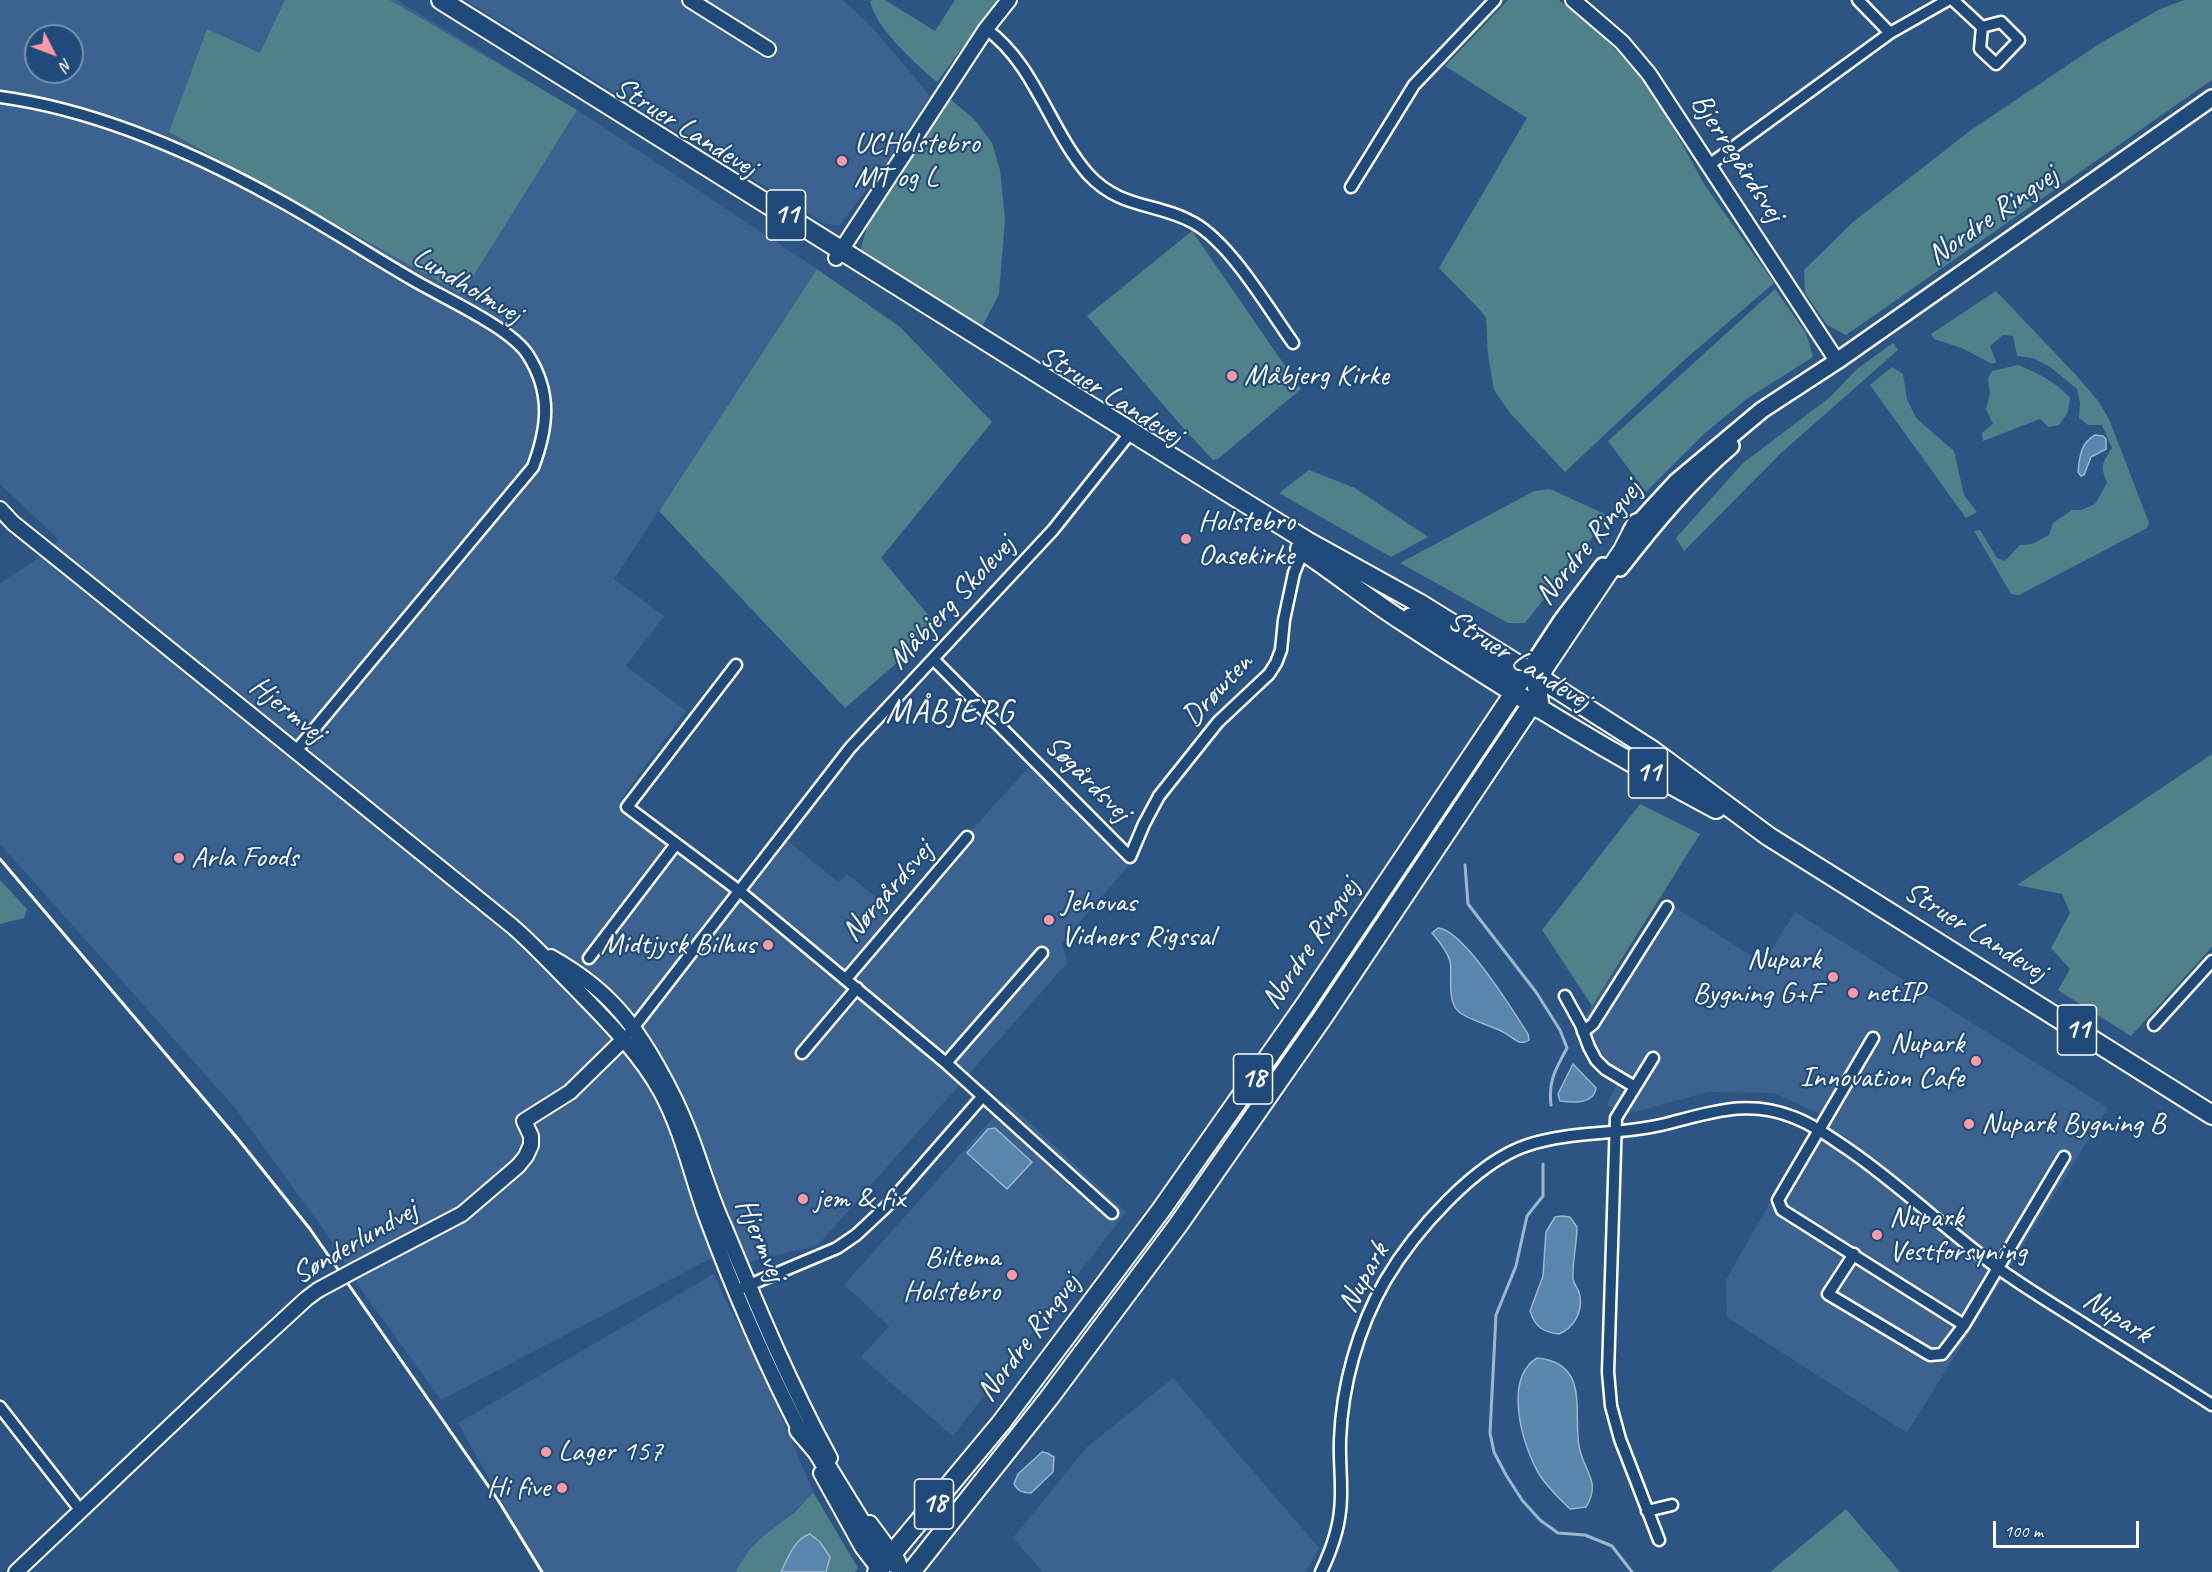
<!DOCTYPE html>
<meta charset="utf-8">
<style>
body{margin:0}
#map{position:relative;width:2212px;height:1572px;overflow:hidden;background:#2c5584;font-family:Caveat,sans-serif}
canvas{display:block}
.north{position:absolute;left:24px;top:24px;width:60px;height:60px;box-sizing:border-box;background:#1f4a7a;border:2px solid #7992af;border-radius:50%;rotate:132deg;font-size:16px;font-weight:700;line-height:24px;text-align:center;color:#fff}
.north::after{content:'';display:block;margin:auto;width:21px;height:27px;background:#ff9aa2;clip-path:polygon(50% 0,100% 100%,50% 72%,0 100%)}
.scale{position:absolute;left:1993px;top:1521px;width:146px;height:27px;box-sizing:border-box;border:3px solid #fff;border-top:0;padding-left:8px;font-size:18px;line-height:21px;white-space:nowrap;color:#fff;-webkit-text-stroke:4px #1f4a7a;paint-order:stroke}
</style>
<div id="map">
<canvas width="2212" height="1572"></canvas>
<div class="north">N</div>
<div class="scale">100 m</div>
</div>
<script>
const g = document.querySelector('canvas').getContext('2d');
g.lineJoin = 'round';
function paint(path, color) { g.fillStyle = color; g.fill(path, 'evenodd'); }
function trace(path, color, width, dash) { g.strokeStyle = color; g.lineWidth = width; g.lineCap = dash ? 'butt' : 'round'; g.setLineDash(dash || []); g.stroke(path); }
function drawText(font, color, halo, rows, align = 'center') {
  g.font = font + ' Caveat,sans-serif'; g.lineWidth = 4.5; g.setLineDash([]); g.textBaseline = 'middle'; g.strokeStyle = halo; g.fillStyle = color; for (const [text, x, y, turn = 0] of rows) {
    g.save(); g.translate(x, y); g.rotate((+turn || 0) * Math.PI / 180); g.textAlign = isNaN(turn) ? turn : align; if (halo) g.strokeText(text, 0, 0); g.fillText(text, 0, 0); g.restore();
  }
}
const built = new Path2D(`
 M 0,0 L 397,0 L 599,124 L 817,269 L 614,579 L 664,616 L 626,666 L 686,711 L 623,796 L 749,892 L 788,841 L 838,882 L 847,874 L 896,913 L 1030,766 L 1129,865 L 1062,943 L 1067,963 L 818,1245 L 749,1262 L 708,1260 L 441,1400 L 363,1292 L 327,1234 L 235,1108 L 0,844 L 0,583 L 36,560 L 59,540 L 0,484 ZM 36,36 L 72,36 L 72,72 L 36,72 Z
 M 465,0 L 843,0 L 871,26 L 930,96 L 893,154 L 840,225 L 826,224 Z
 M 1663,900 L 1763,963 L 1795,912 L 2108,1108 L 1907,1433 L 1727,1317 L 1726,1280 L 1820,1114 L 1774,1093 L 1708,1092 L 1628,1114 L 1607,1105 L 1616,1085 L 1575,1031 Z
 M 1007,1102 L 1126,1212 L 953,1436 L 861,1357 L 889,1326 L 844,1285 Z
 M 714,1274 L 728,1306 L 763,1371 L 813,1492 L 795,1511 L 763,1536 L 749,1550 L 735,1572 L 542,1572 L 458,1423 Z
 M 1173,1378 L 1319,1548 L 1306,1572 L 1043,1572 L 1013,1538 L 1087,1447 Z`);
const green = new Path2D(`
 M 285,0 L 390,0 L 577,110 L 462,294 L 169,132 L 207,29 L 260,53 Z
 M 873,0 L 885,0 L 935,31 L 955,0 L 998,0 L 937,82 C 916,64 876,29 870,1 Z
 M 1508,0 L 1559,0 L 1601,35 L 1635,69 L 1665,113 L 1704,184 L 1774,283 L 1682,362 L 1565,472 L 1510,413 L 1494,390 L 1488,355 L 1486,318 L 1480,310 L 1439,268 L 1527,118 L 1445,66 Z
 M 2184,0 L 2212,0 L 2212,80 L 1846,335 L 1827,325 L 1805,293 L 1804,270 L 1853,222 L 1971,130 L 2099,44 L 2160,9 Z
 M 949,98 L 974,119 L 992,143 L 1000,170 L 1005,219 L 999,294 L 982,327 L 860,251 L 867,227 Z
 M 1192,231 L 1301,389 L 1218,459 L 1213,460 L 1184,429 L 1087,316 Z
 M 817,269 L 900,327 L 992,422 L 881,558 L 938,627 L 845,708 L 659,511 Z
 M 1775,289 L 1806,333 L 1813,357 L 1748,398 L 1705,433 L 1646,492 L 1608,441 Z
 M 1996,291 L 2075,374 L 2099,402 L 2109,419 L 2149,523 L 2147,528 L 2019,595 L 2011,594 L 1974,531 L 1980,530 L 1997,558 L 2005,561 L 2020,545 L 2032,544 L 2049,535 L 2053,523 L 2072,510 L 2081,510 L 2095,504 L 2107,483 C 2100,465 2102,464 2112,448 L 2102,425 L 2088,425 L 2079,418 L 2080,403 L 2077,389 L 2050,367 L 2033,358 L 2017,356 L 2013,336 L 2003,335 L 1990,346 L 1996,362 L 1992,364 L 1964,349 L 1934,339 L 1931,334 Z
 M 1893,343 L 1898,350 L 1781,453 L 1684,551 L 1676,538 L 1743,463 L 1829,398 L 1857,369 Z
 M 2018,365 C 2038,373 2055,381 2070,398 L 2068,412 L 2059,425 L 2049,427 L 2040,419 L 1983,441 L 1982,433 L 1993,424 L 1986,409 L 1990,394 L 1988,378 L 1992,371 Z
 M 1892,367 L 1903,374 L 1907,399 L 1916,418 L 1954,451 L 1964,495 L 1977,512 L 1966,518 L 1870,385 Z
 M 1309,470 L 1355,488 L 1428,537 L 1391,557 L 1279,493 Z
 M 1550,489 L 1609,516 L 1525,623 L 1508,623 L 1400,563 L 1534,491 Z
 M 2212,754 L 2212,947 L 2131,1036 L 2058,990 L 2070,969 L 2051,948 L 2070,913 L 2062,894 L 2017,885 Z
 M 1640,804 L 1700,834 L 1592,1006 L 1542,930 Z
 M 0,880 L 27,909 L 24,918 L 0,924 Z
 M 813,1492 L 858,1568 L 855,1572 L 735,1572 L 749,1550 L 763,1536 L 795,1512 Z
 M 1846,1509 L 1900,1572 L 1770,1572 Z`);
const water = new Path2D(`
 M 2095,435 L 2103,436 L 2106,439 L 2106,449 L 2091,457 L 2084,475 L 2081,476 L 2078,472 C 2080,456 2080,444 2095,435 Z
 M 1438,928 C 1463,929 1514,1012 1528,1034 L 1529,1040 C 1519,1047 1513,1037 1505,1033 C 1491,1025 1474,1022 1462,1014 C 1445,1004 1453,976 1450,961 C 1447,951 1439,941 1432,933 Z
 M 1573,1064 L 1596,1088 C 1594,1104 1573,1103 1560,1101 L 1558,1094 Z
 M 995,1128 L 1032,1162 L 1007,1189 L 967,1153 L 988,1129 Z
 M 1562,1216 L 1570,1217 L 1577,1227 C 1577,1244 1572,1262 1573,1279 C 1574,1284 1577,1287 1579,1292 C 1584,1310 1575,1327 1559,1334 C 1543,1332 1535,1327 1530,1311 L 1543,1276 L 1546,1232 L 1555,1217 Z
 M 1537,1358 C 1590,1363 1573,1411 1579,1446 C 1583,1471 1602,1481 1586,1507 L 1570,1509 C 1559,1498 1547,1487 1539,1474 C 1522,1445 1503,1379 1537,1358 Z
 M 1042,1452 L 1047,1453 L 1054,1457 L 1053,1472 L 1031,1493 C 1022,1493 1018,1491 1014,1484 L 1018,1474 Z
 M 810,1534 L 820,1542 L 830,1557 L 826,1572 L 781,1572 C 788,1558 794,1539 810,1534 Z`);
const stream = new Path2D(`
 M 1465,865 L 1468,904 L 1536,992 L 1560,1030 L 1567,1048 C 1556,1069 1548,1080 1551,1105
 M 1543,1164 L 1543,1196 L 1527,1216 L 1516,1266 L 1496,1315 L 1490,1433 L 1494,1452 L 1506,1475 L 1522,1500 L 1540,1520 L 1558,1533 L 1585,1535 L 1612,1546 L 1632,1572`);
const minor = new Path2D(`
 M 1858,0 L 1890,33
 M 1953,0 L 1982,27
 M 2001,22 L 2019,40 L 1996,64 L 1980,49 L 1982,27 Z
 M 986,29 C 1035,64 1049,129 1088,174 C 1121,210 1157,202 1194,223 C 1231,244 1268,308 1293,343
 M 0,97 C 96,110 190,151 275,198 C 323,224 368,254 415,281 C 444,298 511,328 528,355 C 552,393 548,427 533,467 L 296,751
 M 1709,165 L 1890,33 L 1948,0
 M 1351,187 L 1414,85 L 1495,0
 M 933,659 L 1130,857 L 1144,824 L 1159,796 L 1218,722 L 1269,674 L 1276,663 L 1281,650 L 1284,620 L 1294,573 L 1305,546
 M 736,665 L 627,807 L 738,890 L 946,1063 L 1112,1213
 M 589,958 L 676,844
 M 846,979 L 967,837
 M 1565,996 L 1581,1025 L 1589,1047 L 1596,1060 L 1605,1069 L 1635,1087
 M 2154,1025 L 2212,961
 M 630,1032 L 850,748 L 1053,530 L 1131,432
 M 1583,1032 L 1593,1024 L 1667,907
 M 1873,1038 L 1778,1200 L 1782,1210 L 1964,1325
 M 802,1053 L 857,988
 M 1653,1058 L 1616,1118 L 1608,1372 L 1611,1406 L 1620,1439 L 1659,1540
 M 946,1063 L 1042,953
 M 1854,1254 L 1828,1294 L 1930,1355 L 1942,1354 L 1964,1325 L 2064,1157
 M 735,1291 L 837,1248 L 856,1235 L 886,1207 L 983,1096
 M 0,1407 L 81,1511
 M 1647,1511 L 1672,1505
 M 1321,1572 C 1330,1553 1338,1532 1340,1511 C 1343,1488 1339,1463 1340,1440 C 1342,1385 1358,1328 1385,1281 C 1413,1233 1475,1162 1528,1145 C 1570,1131 1618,1135 1661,1125 C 1708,1114 1745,1098 1793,1117 C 1814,1125 1831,1138 1849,1150 C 1900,1185 1945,1229 1995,1266 C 2021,1285 2049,1302 2076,1319 C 2121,1348 2167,1376 2212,1405`);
const tertiary = new Path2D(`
 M 690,0 L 768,49
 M 1573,0 L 1622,42 L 1649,74 L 1837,361
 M 836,258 L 986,29 L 1009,0
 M 0,509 L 13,523 L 84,580 L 512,926 C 534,945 553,966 574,987 C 605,1019 639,1052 661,1092 C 682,1131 691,1174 706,1216 C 734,1292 766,1365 803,1437
 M 551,957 C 574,970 598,987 616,1007 C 644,1037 674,1093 689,1132 C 701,1163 710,1196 724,1226 C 757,1305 789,1383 830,1458
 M 357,1269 L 462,1214 L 518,1166 L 526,1156 L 531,1145 L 531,1136 L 524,1121 L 570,1092 L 623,1040
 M 821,1473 L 862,1547 L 881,1572
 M 870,1523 L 898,1561
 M 16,1572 L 242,1358 L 306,1299 L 318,1290`);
const secondary = new Path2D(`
 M 1631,531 L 1676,482 L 1762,410 L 1837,361 L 2212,98
 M 1620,568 C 1654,524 1689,482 1731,446
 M 1410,616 L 1508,675 L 1519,679 L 1531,679
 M 1514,693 L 1562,620 L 1603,566`);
const primary = new Path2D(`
 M 441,0 L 1226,491 L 1307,541 L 1419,603 L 1546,682 L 1652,750 L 1768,836 L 2212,1115
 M 1300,549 C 1335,572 1368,599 1404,622 C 1505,689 1608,752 1716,809
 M 1540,709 L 1537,687 L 1544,668 L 1623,550 L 1637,523
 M 799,1430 L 817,1451 L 881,1555 L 887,1561 L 897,1564
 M 877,1572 L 1001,1423 L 1161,1210 L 1305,1005 L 1514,693
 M 911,1572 L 1049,1398 L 1178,1225 L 1323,1017 L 1532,704`);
const rail = new Path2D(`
 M 0,859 L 238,1139 L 310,1229 L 498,1500 L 542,1572`);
const tertiaryBridge = new Path2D(`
 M 318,1290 L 357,1269`);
const markers = [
 [842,161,6,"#ff9aa2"],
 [1232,376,6,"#ff9aa2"],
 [1186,539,6,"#ff9aa2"],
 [179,858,6,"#ff9aa2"],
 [1049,920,6,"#ff9aa2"],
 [768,945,6,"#ff9aa2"],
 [1833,977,6,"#ff9aa2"],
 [1853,993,6,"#ff9aa2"],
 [1976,1061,6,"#ff9aa2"],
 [1969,1124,6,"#ff9aa2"],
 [803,1199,6,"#ff9aa2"],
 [1877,1235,6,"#ff9aa2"],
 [1012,1275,6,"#ff9aa2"],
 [546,1452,6,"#ff9aa2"],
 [562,1488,6,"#ff9aa2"]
];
const shields = [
 [786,215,39],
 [1648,773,39],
 [2077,1030,39],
 [1253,1079,39],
 [934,1504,39]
];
const shieldNames = [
 ["11",786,215],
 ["11",1648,773],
 ["11",2077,1030],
 ["18",1253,1079],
 ["18",934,1504]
];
const streetNames = [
 ["Struer Landevej",685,128,32],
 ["Bjerregårdsvej",1737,158,57],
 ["Nordre Ringvej",1993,216,-35],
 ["Lundholmvej",467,286,31],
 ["Struer Landevej",1111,396,32],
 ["Nordre Ringvej",1589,543,-51],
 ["Måbjerg Skolevej",952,603,-47],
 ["Struer Landevej",1519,661,32],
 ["Drøwten",1218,690,-47],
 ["Hjermvej",287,710,39],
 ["Søgårdsvej",1087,779,45],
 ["Nørgårdsvej",888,892,-49],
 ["Struer Landevej",1975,932,32],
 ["Nordre Ringvej",1311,944,-56],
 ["Hjermvej",760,1240,67],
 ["Sønderlundvej",355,1243,-30],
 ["Nupark",1364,1278,-61],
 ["Nupark",2117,1317,32],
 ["Nordre Ringvej",1029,1338,-53]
];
const poiNames = [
 ["UCHolstebro",854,144],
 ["MT og L",854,178],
 ["Måbjerg Kirke",1244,376],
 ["Holstebro",1198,522],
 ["Oasekirke",1198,556],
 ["Arla Foods",191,858],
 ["Jehovas",1061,903],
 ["Vidners Rigssal",1061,937],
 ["Midtjysk Bilhus",756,945,"right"],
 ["Nupark",1821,960,"right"],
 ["Bygning G+F",1821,994,"right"],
 ["netIP",1865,993],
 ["Nupark",1964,1044,"right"],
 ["Innovation Cafe",1964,1078,"right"],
 ["Nupark Bygning B",1981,1124],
 ["jem & fix",815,1199],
 ["Nupark",1889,1218],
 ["Vestforsyning",1889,1252],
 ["Biltema",1000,1258,"right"],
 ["Holstebro",1000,1292,"right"],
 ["Lager 157",558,1452],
 ["Hi five",550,1488,"right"]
];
const quarterNames = [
 ["MÅBJERG",950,713]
];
paint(built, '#3c628f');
paint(green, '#50808a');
paint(water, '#5a86ad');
trace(water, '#9cb6ce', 1.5);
trace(stream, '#9cb6ce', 3);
trace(minor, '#fff', 15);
trace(tertiary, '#fff', 18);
trace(secondary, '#fff', 20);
trace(primary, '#fff', 22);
trace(minor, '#1f4a7a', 10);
trace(tertiary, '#1f4a7a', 14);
trace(secondary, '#1f4a7a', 15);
trace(primary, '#1f4a7a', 18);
trace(rail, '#fff', 3);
trace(tertiaryBridge, '#fff', 18, []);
trace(tertiaryBridge, '#1f4a7a', 14);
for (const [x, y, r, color] of markers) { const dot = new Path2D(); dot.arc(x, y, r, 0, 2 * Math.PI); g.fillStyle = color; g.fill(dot); trace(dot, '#1f4a7a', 2); }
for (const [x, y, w] of shields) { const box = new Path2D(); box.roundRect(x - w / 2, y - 25, w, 50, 4.5); g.fillStyle = '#1f4a7a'; g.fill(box); trace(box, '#fff', 1.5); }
drawText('bold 28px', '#fff', null, shieldNames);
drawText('30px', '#fff', '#1f4a7a', streetNames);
drawText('30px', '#fff', '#1f4a7a', poiNames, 'left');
g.letterSpacing = '1.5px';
drawText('33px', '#fff', '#1f4a7a', quarterNames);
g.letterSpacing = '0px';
</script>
